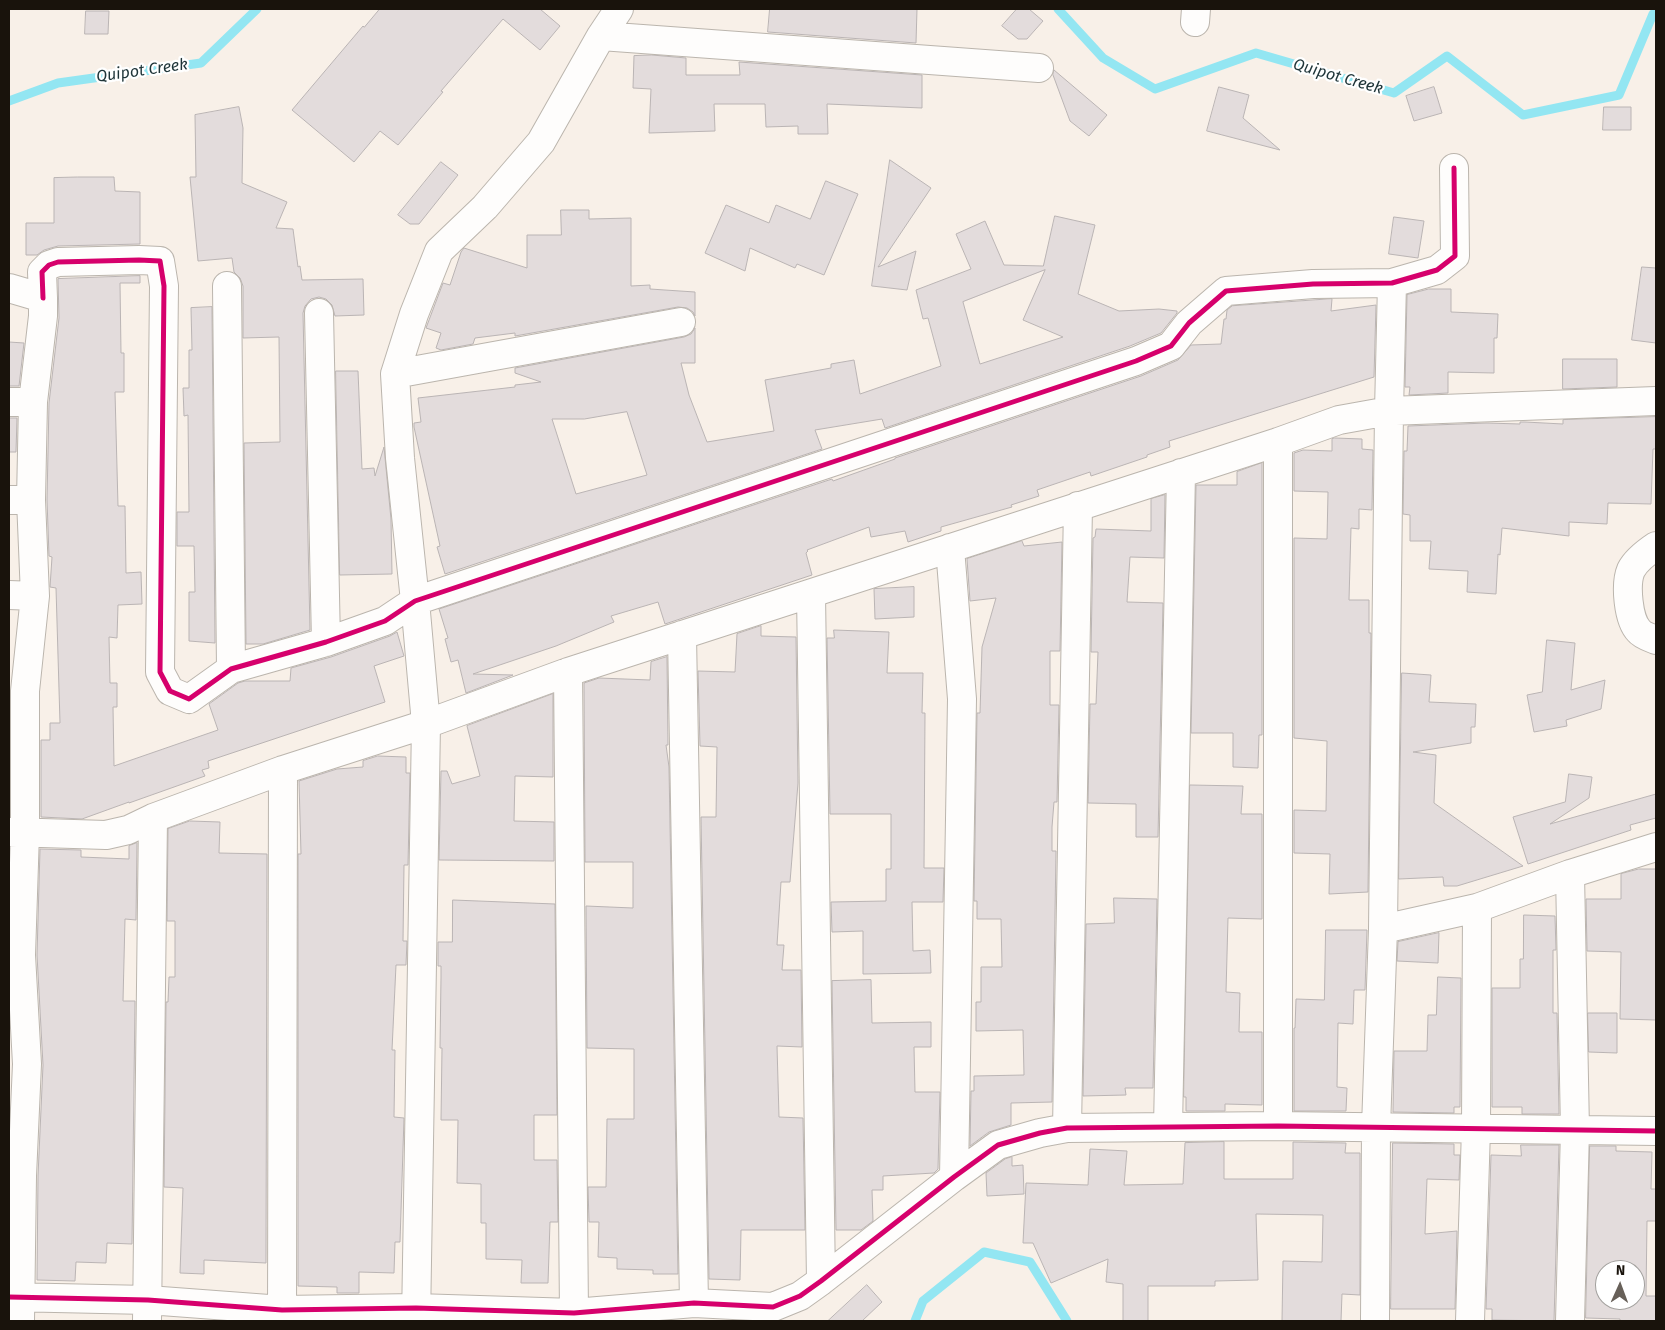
<!DOCTYPE html>
<style>
body{margin:0}
#map{position:relative;width:1665px;height:1330px;overflow:hidden;background:#f8f0e8;font-family:"Fira Sans",sans-serif}
canvas{display:block}
.frame{position:absolute;inset:0;border:10px solid #19130c;pointer-events:none}
.north{position:absolute;left:1595px;top:1260px;width:50px;height:50px;box-sizing:border-box;background:#fff;border:1px solid #a3a19e;border-radius:50%;rotate:2deg;font-size:14px;font-weight:700;line-height:20px;text-align:center;color:#19130c}
.north::after{content:'';display:block;margin:auto;width:18px;height:22px;background:#676059;clip-path:polygon(50% 0,100% 100%,50% 72%,0 100%)}
</style>
<div id="map">
<canvas width="1665" height="1330"></canvas>
<div class="frame"></div>
<div class="north">N</div>
</div>
<script>
const g = document.querySelector('canvas').getContext('2d');
g.lineJoin = 'round';
function trace(path, color, width, dash) { g.strokeStyle = color; g.lineWidth = width; g.lineCap = dash ? 'butt' : 'round'; g.setLineDash(dash || []); g.stroke(path); }
function paint(path, color) { g.fillStyle = color; g.fill(path, 'evenodd'); }
function drawText(font, color, halo, rows, align = 'center') {
  g.font = font + ' "Fira Sans",sans-serif'; g.lineWidth = 4.5; g.setLineDash([]); g.textBaseline = 'middle'; g.strokeStyle = halo; g.fillStyle = color; for (const [text, x, y, turn = 0] of rows) {
    g.save(); g.translate(x, y); g.rotate((+turn || 0) * Math.PI / 180); g.textAlign = isNaN(turn) ? turn : align; if (halo) g.strokeText(text, 0, 0); g.fillText(text, 0, 0); g.restore();
  }
}
const stream = new Path2D(`
 M 1058,9 L 1103,58 L 1155,89 L 1256,53 L 1394,93 L 1447,56 L 1523,115 L 1619,95 L 1653,14 L 1656,16
 M 9,101 L 58,83 L 201,63 L 257,9
 M 915,1321 L 923,1301 L 984,1252 L 1030,1262 L 1067,1321`);
const building = new Path2D(`
 M 380,9 L 540,9 L 560,26 L 540,50 L 503,19 L 441,91 L 443,92 L 398,145 L 380,131 L 354,162 L 292,110 L 363,26 L 364,27 Z
 M 770,9 L 917,9 L 916,43 L 768,32 Z
 M 1017,9 L 1029,9 L 1043,21 L 1027,39 L 1018,39 L 1002,26 Z
 M 86,11 L 109,11 L 108,34 L 85,34 Z
 M 652,55 L 686,58 L 686,75 L 740,75 L 739,62 L 922,75 L 922,108 L 827,104 L 828,134 L 798,134 L 798,126 L 766,127 L 765,104 L 714,104 L 715,131 L 649,133 L 651,89 L 633,88 L 634,56 Z
 M 1054,70 L 1107,115 L 1089,136 L 1070,121 L 1053,75 Z
 M 1219,87 L 1249,95 L 1243,118 L 1280,150 L 1207,131 Z
 M 1434,87 L 1442,113 L 1414,121 L 1406,96 Z
 M 239,107 L 243,128 L 242,183 L 287,202 L 276,228 L 293,229 L 298,267 L 300,266 L 302,280 L 363,279 L 364,315 L 335,316 L 332,305 L 326,299 L 319,297 L 311,299 L 305,306 L 303,313 L 310,630 L 263,644 L 246,644 L 244,443 L 280,442 L 279,337 L 243,338 L 243,286 L 240,278 L 234,272 L 232,258 L 198,261 L 190,177 L 196,177 L 195,115 Z
 M 1604,107 L 1631,107 L 1631,130 L 1603,130 Z
 M 890,160 L 931,188 L 878,267 L 916,251 L 907,290 L 872,286 Z
 M 441,162 L 458,175 L 419,224 L 410,224 L 398,215 Z
 M 78,177 L 114,177 L 115,191 L 140,192 L 140,244 L 58,246 L 44,250 L 37,255 L 26,255 L 26,223 L 54,223 L 54,178 Z
 M 826,181 L 858,194 L 824,275 L 797,264 L 795,268 L 750,248 L 745,271 L 705,253 L 726,205 L 769,223 L 776,205 L 810,219 Z
 M 561,210 L 589,210 L 589,219 L 631,218 L 631,286 L 650,285 L 650,289 L 695,292 L 695,316 L 693,312 L 687,308 L 678,307 L 515,336 L 515,333 L 475,338 L 473,344 L 441,350 L 436,348 L 441,333 L 426,328 L 443,283 L 450,285 L 461,252 L 464,248 L 527,268 L 527,235 L 561,235 Z
 M 1055,216 L 1095,225 L 1078,294 L 1119,311 L 1159,309 L 1177,311 L 1177,313 L 1161,333 L 1130,346 L 885,428 L 882,419 L 815,430 L 822,449 L 445,574 L 437,547 L 440,546 L 414,427 L 414,423 L 421,422 L 418,398 L 515,387 L 515,385 L 541,382 L 515,373 L 515,368 L 684,337 L 691,334 L 695,328 L 695,363 L 681,363 L 689,395 L 707,442 L 774,431 L 765,380 L 831,368 L 831,364 L 854,360 L 860,394 L 941,366 L 928,318 L 923,319 L 916,290 L 971,269 L 956,234 L 985,221 L 1004,265 L 1043,266 ZM 1045,270 L 1023,320 L 1063,337 L 980,364 L 963,302 ZM 627,412 L 647,475 L 576,494 L 552,419 L 584,419 Z
 M 1394,217 L 1424,221 L 1418,258 L 1389,254 Z
 M 1642,267 L 1656,268 L 1656,343 L 1632,340 Z
 M 140,276 L 140,283 L 120,283 L 121,353 L 124,353 L 124,392 L 115,392 L 118,506 L 125,506 L 126,573 L 141,572 L 142,604 L 118,605 L 117,638 L 109,637 L 110,683 L 117,683 L 117,707 L 113,707 L 114,766 L 218,730 L 209,704 L 238,683 L 245,681 L 290,681 L 291,668 L 331,657 L 390,636 L 397,632 L 404,656 L 374,666 L 385,702 L 208,761 L 209,768 L 202,770 L 205,776 L 129,803 L 129,802 L 82,819 L 41,817 L 41,740 L 50,740 L 50,723 L 60,723 L 56,588 L 50,587 L 52,557 L 49,556 L 47,500 L 49,403 L 59,318 L 58,279 Z
 M 1429,289 L 1451,289 L 1451,312 L 1498,314 L 1497,338 L 1494,338 L 1494,373 L 1448,372 L 1448,393 L 1409,395 L 1410,387 L 1405,387 L 1407,295 Z
 M 1332,299 L 1331,311 L 1376,305 L 1374,377 L 1169,441 L 1170,447 L 1147,455 L 1147,457 L 1091,476 L 1090,472 L 1037,490 L 1039,496 L 1011,505 L 1012,507 L 941,527 L 941,531 L 908,542 L 905,531 L 871,537 L 869,527 L 807,550 L 808,551 L 806,553 L 812,575 L 665,624 L 658,602 L 611,616 L 614,622 L 556,646 L 473,674 L 513,675 L 466,693 L 458,660 L 451,662 L 445,639 L 448,638 L 439,609 L 832,479 L 833,481 L 895,459 L 895,458 L 1141,376 L 1178,360 L 1191,345 L 1221,344 L 1224,319 L 1226,319 L 1227,310 L 1232,306 Z
 M 212,307 L 215,643 L 189,641 L 189,592 L 195,592 L 194,546 L 177,546 L 177,512 L 189,512 L 188,415 L 184,416 L 183,388 L 189,388 L 189,350 L 192,350 L 191,308 Z
 M 9,342 L 24,343 L 19,386 L 9,386 Z
 M 1563,359 L 1617,359 L 1617,387 L 1563,389 Z
 M 336,371 L 358,371 L 362,469 L 374,468 L 375,476 L 384,447 L 391,519 L 392,574 L 340,575 Z
 M 1656,417 L 1656,449 L 1653,449 L 1651,504 L 1608,503 L 1607,524 L 1569,522 L 1569,536 L 1502,528 L 1500,555 L 1498,554 L 1496,594 L 1467,592 L 1468,571 L 1429,569 L 1431,541 L 1410,541 L 1410,515 L 1403,514 L 1404,451 L 1407,451 L 1408,426 L 1487,423 L 1520,424 L 1520,422 L 1525,422 L 1563,424 L 1563,420 Z
 M 9,418 L 17,418 L 16,452 L 9,452 Z
 M 1335,438 L 1362,439 L 1362,449 L 1373,450 L 1372,510 L 1359,509 L 1359,529 L 1351,528 L 1349,600 L 1369,600 L 1369,633 L 1371,633 L 1368,892 L 1329,894 L 1330,854 L 1294,853 L 1294,810 L 1326,811 L 1327,741 L 1294,738 L 1294,538 L 1327,539 L 1328,492 L 1294,491 L 1294,453 L 1303,450 L 1332,451 L 1332,439 Z
 M 1262,463 L 1262,735 L 1259,735 L 1258,768 L 1233,767 L 1233,733 L 1191,733 L 1196,485 L 1237,485 L 1237,472 Z
 M 1165,495 L 1164,558 L 1130,557 L 1127,602 L 1163,603 L 1158,837 L 1136,837 L 1136,804 L 1088,803 L 1090,704 L 1096,704 L 1098,652 L 1091,652 L 1093,538 L 1095,537 L 1096,529 L 1151,531 L 1151,499 Z
 M 1022,541 L 1024,546 L 1062,542 L 1060,651 L 1050,651 L 1050,705 L 1059,705 L 1057,802 L 1054,802 L 1052,827 L 1052,851 L 1056,851 L 1052,1102 L 1011,1103 L 1011,1125 L 989,1132 L 970,1146 L 971,1091 L 974,1091 L 974,1076 L 1024,1075 L 1023,1030 L 976,1031 L 976,1002 L 981,1002 L 981,967 L 1002,967 L 1001,919 L 977,919 L 977,901 L 974,901 L 977,713 L 980,713 L 982,647 L 996,598 L 970,601 L 967,559 Z
 M 914,587 L 914,617 L 875,619 L 874,589 Z
 M 761,626 L 761,636 L 796,637 L 798,783 L 790,882 L 781,882 L 777,945 L 784,945 L 782,970 L 801,970 L 802,1047 L 777,1046 L 779,1117 L 803,1118 L 805,1230 L 741,1230 L 740,1280 L 709,1279 L 701,817 L 716,817 L 717,747 L 700,746 L 698,671 L 735,672 L 737,634 Z
 M 834,630 L 889,632 L 887,673 L 923,673 L 922,713 L 925,713 L 924,868 L 944,868 L 943,902 L 912,902 L 913,951 L 930,950 L 931,973 L 863,974 L 863,931 L 832,932 L 831,902 L 886,901 L 886,869 L 891,869 L 891,814 L 830,814 L 827,638 L 834,638 Z
 M 1547,640 L 1575,643 L 1571,690 L 1605,680 L 1601,709 L 1566,720 L 1567,726 L 1534,732 L 1527,695 L 1542,692 Z
 M 667,657 L 668,745 L 666,745 L 669,767 L 678,1274 L 653,1274 L 653,1270 L 617,1269 L 617,1258 L 598,1257 L 599,1222 L 589,1222 L 588,1187 L 606,1187 L 607,1119 L 634,1119 L 634,1049 L 587,1048 L 586,906 L 633,908 L 633,862 L 585,862 L 584,683 L 599,678 L 650,680 L 651,662 Z
 M 1402,673 L 1431,675 L 1429,702 L 1476,704 L 1475,727 L 1471,727 L 1471,743 L 1413,752 L 1436,755 L 1434,803 L 1523,866 L 1457,886 L 1444,886 L 1443,877 L 1399,879 Z
 M 553,694 L 553,777 L 515,776 L 514,821 L 554,822 L 554,861 L 439,860 L 441,771 L 447,771 L 452,784 L 480,776 L 467,726 Z
 M 378,756 L 406,757 L 406,773 L 410,773 L 408,865 L 404,865 L 403,941 L 407,941 L 406,965 L 396,965 L 392,1050 L 395,1050 L 394,1117 L 404,1118 L 400,1242 L 395,1242 L 394,1273 L 359,1272 L 359,1293 L 337,1293 L 337,1287 L 298,1286 L 298,854 L 301,854 L 299,781 L 337,769 L 363,767 L 363,761 Z
 M 1569,774 L 1592,777 L 1589,798 L 1550,824 L 1656,794 L 1656,818 L 1630,825 L 1631,830 L 1528,864 L 1513,817 L 1565,802 Z
 M 1190,785 L 1243,786 L 1241,814 L 1262,814 L 1262,919 L 1228,918 L 1226,992 L 1240,993 L 1239,1032 L 1262,1032 L 1262,1105 L 1225,1104 L 1225,1111 L 1186,1111 L 1186,1097 L 1184,1097 Z
 M 190,821 L 220,822 L 219,853 L 267,854 L 266,1263 L 204,1260 L 204,1274 L 180,1273 L 183,1188 L 164,1187 L 166,1002 L 168,1002 L 169,977 L 175,977 L 175,921 L 167,921 L 168,829 Z
 M 137,843 L 136,920 L 125,919 L 123,1001 L 135,1001 L 132,1244 L 107,1243 L 106,1263 L 76,1262 L 75,1281 L 37,1280 L 38,1176 L 43,1065 L 37,955 L 40,849 L 81,850 L 81,857 L 129,859 L 129,846 Z
 M 1639,869 L 1656,869 L 1656,1020 L 1620,1019 L 1621,952 L 1587,951 L 1586,899 L 1621,899 L 1621,874 Z
 M 1114,898 L 1157,899 L 1153,1088 L 1125,1088 L 1126,1095 L 1083,1096 L 1086,924 L 1114,923 Z
 M 453,900 L 555,904 L 557,1115 L 534,1115 L 534,1160 L 557,1160 L 558,1222 L 550,1222 L 548,1283 L 521,1283 L 522,1260 L 486,1259 L 486,1223 L 481,1223 L 481,1184 L 457,1183 L 458,1120 L 441,1120 L 442,1048 L 440,1048 L 441,977 L 441,966 L 438,966 L 438,942 L 452,942 Z
 M 1524,915 L 1555,916 L 1556,950 L 1553,950 L 1553,1013 L 1557,1013 L 1559,1114 L 1522,1114 L 1522,1107 L 1492,1107 L 1492,988 L 1520,988 L 1520,959 L 1523,959 Z
 M 1326,930 L 1367,930 L 1365,990 L 1354,990 L 1353,1024 L 1338,1023 L 1337,1087 L 1347,1088 L 1346,1111 L 1294,1111 L 1294,1028 L 1295,1028 L 1296,999 L 1324,1000 Z
 M 1439,933 L 1438,963 L 1397,961 L 1398,942 Z
 M 1438,977 L 1461,978 L 1460,1107 L 1454,1107 L 1454,1113 L 1393,1112 L 1394,1051 L 1427,1051 L 1428,1015 L 1436,1015 Z
 M 871,980 L 872,1023 L 931,1022 L 931,1047 L 914,1047 L 915,1092 L 940,1092 L 938,1169 L 934,1173 L 883,1176 L 883,1190 L 872,1190 L 873,1221 L 861,1230 L 836,1230 L 832,981 Z
 M 1588,1013 L 1617,1013 L 1617,1053 L 1589,1052 Z
 M 1224,1142 L 1224,1179 L 1293,1179 L 1293,1142 L 1346,1143 L 1345,1153 L 1360,1153 L 1360,1295 L 1342,1294 L 1341,1321 L 1282,1321 L 1283,1261 L 1322,1262 L 1323,1215 L 1256,1214 L 1258,1280 L 1215,1281 L 1215,1286 L 1148,1286 L 1148,1321 L 1123,1321 L 1123,1284 L 1106,1282 L 1108,1259 L 1051,1283 L 1033,1243 L 1023,1243 L 1026,1183 L 1088,1185 L 1090,1149 L 1127,1151 L 1124,1185 L 1183,1184 L 1185,1143 Z
 M 1393,1143 L 1454,1144 L 1454,1155 L 1460,1155 L 1459,1180 L 1427,1179 L 1425,1234 L 1457,1231 L 1455,1309 L 1391,1309 Z
 M 1521,1145 L 1559,1145 L 1554,1321 L 1492,1320 L 1492,1309 L 1486,1309 L 1491,1155 L 1521,1156 Z
 M 1590,1146 L 1616,1146 L 1616,1151 L 1652,1152 L 1651,1189 L 1656,1189 L 1656,1221 L 1647,1221 L 1646,1296 L 1656,1296 L 1656,1321 L 1620,1321 L 1620,1319 L 1586,1318 ZM 1605,1270 L 1635,1270 L 1635,1300 L 1605,1300 Z
 M 1012,1157 L 1012,1166 L 1023,1165 L 1024,1194 L 987,1196 L 986,1173 L 1005,1159 Z
 M 867,1285 L 882,1302 L 862,1321 L 828,1321 Z`);
const minor = new Path2D(`
 M 1195,22 L 1196,9
 M 601,36 L 1039,68
 M 227,286 L 231,669
 M 9,288 L 43,298 L 43,316 L 33,402 L 31,500 L 35,596 L 25,691 L 25,833 L 21,955 L 27,1064 L 22,1176 L 20,1321
 M 43,298 L 42,272 L 49,265 L 58,262 L 139,260 L 160,261 L 164,286 L 160,672 L 170,691 L 189,699 L 231,669 L 326,642 L 385,621 L 415,601 L 1136,361 L 1171,346 L 1189,323 L 1226,291 L 1313,284 L 1392,283 L 1437,270 L 1455,256 L 1454,168
 M 319,313 L 326,642
 M 395,374 L 681,322
 M 9,402 L 33,402
 M 1278,442 L 1278,1126
 M 9,500 L 31,500
 M 1656,546 C 1647,552 1636,560 1631,570 C 1625,584 1628,620 1639,631 C 1642,635 1651,638 1656,640
 M 950,548 L 962,699 L 954,1177
 M 811,594 L 821,1281
 M 9,595 L 35,596
 M 682,635 L 694,1303
 M 568,672 L 574,1313
 M 9,832 L 106,835 L 128,830 L 153,818 L 283,770 L 426,724 L 568,672 L 1278,442 L 1339,420 L 1389,411 L 1656,401
 M 1570,874 L 1575,1130 L 1570,1321
 M 1383,929 L 1477,908 L 1570,874 L 1656,847
 M 1168,1127 L 1181,473
 M 1067,1128 L 1078,506
 M 9,1297 L 148,1300 L 282,1310 L 416,1308 L 574,1313 L 694,1303 L 773,1307 L 800,1296 L 821,1281 L 954,1177 L 998,1145 L 1040,1133 L 1067,1128 L 1278,1126 L 1656,1131
 M 147,1321 L 153,818
 M 282,1321 L 283,770
 M 416,1321 L 426,724 L 415,601 L 400,458 L 395,374 L 414,314 L 439,251 L 485,207 L 541,142 L 601,36 L 619,9
 M 1375,1321 L 1376,1127 L 1383,929 L 1389,411 L 1392,283
 M 1470,1321 L 1476,1129 L 1477,908`);
const cycleway = new Path2D(`
 M 43,298 L 42,272 L 49,265 L 58,262 L 139,260 L 160,261 L 164,286 L 160,672 L 170,691 L 189,699 L 231,669 L 326,642 L 385,621 L 415,601 L 1136,361 L 1171,346 L 1189,323 L 1226,291 L 1313,284 L 1392,283 L 1437,270 L 1455,256 L 1454,168
 M 9,1297 L 148,1300 L 282,1310 L 416,1308 L 574,1313 L 694,1303 L 773,1307 L 800,1296 L 821,1281 L 954,1177 L 998,1145 L 1040,1133 L 1067,1128 L 1278,1126 L 1656,1131`);
const waterNames = [
 ["Quipot Creek",142,71,-8],
 ["Quipot Creek",1338,77,16]
];
trace(stream, '#93e6f2', 9);
paint(building, '#e3dcdc');
trace(building, '#bab4b4', 1);
trace(minor, '#bbb5ad', 30);
trace(minor, '#fefdfc', 28);
trace(cycleway, '#d6006c', 5);
drawText('italic 16px', '#1e3438', '#fff', waterNames);
</script>
